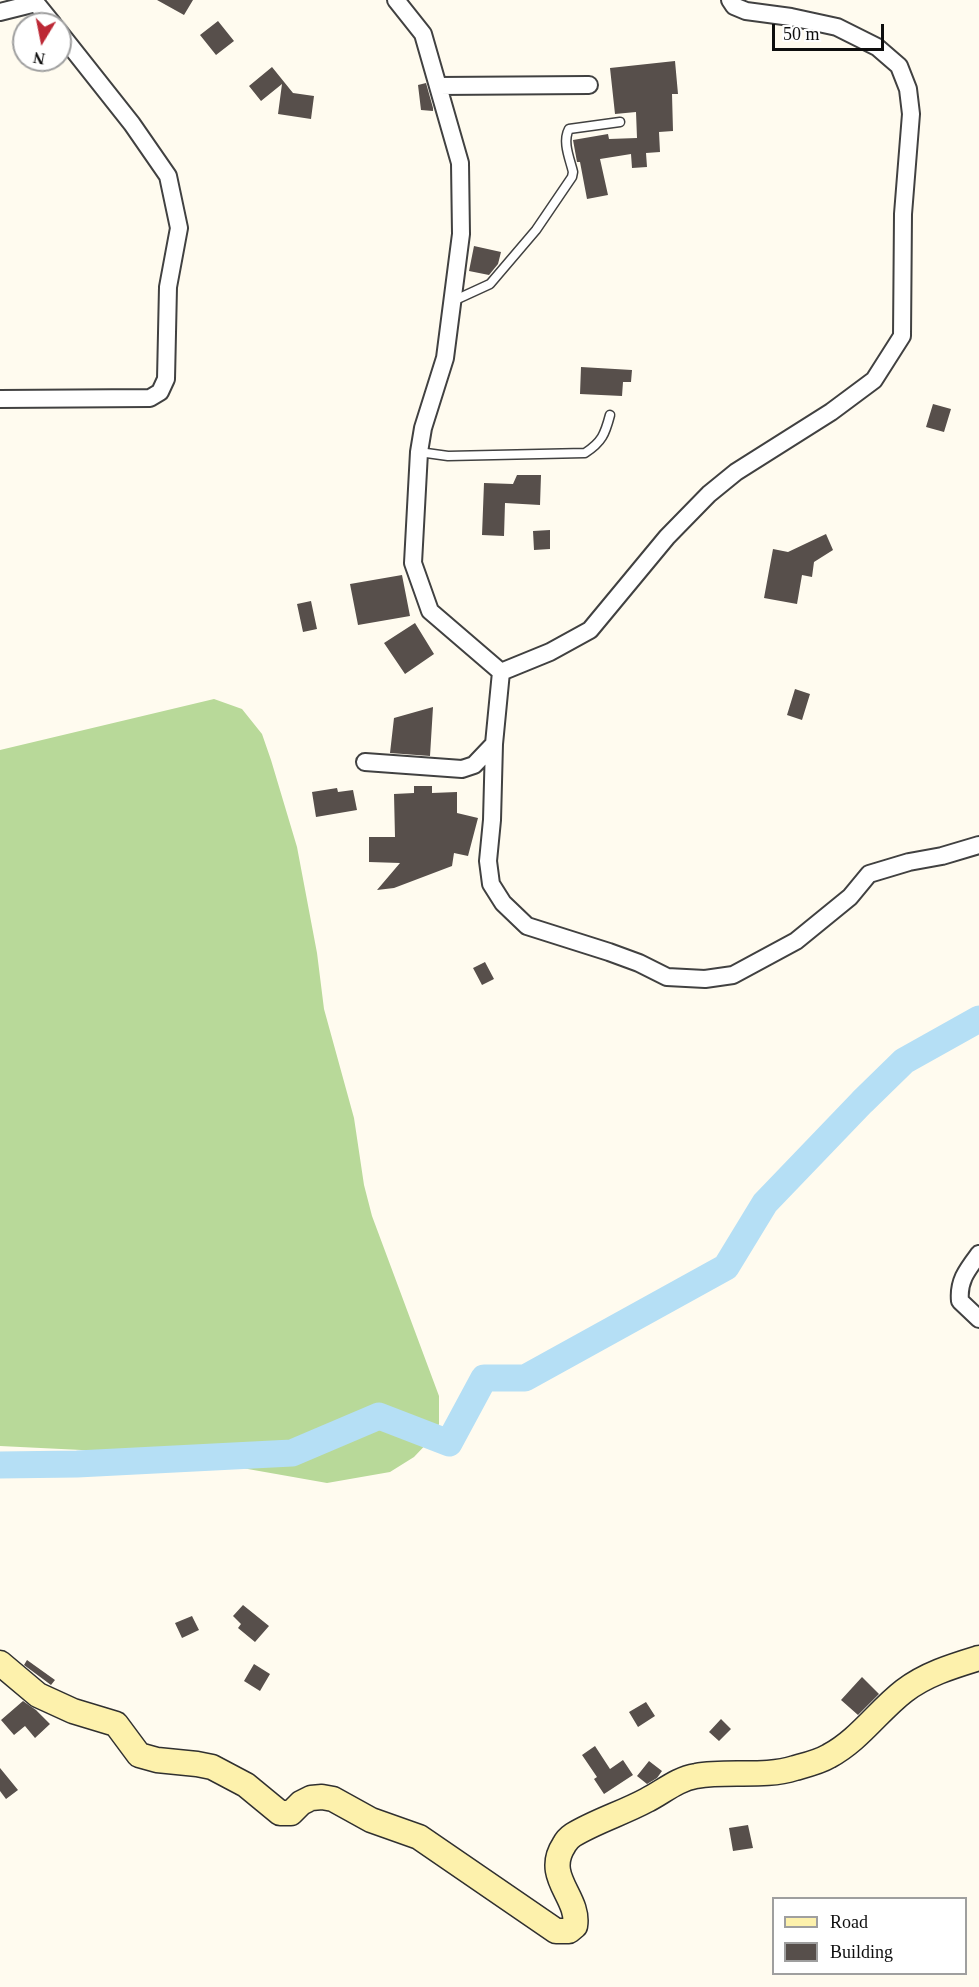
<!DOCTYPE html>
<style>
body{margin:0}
#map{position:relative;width:979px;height:1987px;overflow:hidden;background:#fffbef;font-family:"Times New Roman",serif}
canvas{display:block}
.legend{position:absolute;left:772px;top:1897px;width:195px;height:78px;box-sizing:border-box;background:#fff;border:2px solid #9f9f9f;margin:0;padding:8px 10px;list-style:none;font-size:18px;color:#0e0e0e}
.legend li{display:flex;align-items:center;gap:12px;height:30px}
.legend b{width:30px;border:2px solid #9f9f9f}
.north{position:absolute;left:12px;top:12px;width:60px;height:60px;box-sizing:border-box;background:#fff;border:2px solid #9f9f9f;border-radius:50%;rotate:190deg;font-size:16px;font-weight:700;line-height:24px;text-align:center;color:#0e0e0e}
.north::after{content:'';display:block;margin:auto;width:21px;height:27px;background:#bc2835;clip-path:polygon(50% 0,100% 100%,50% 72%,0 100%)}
.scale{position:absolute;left:772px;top:24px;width:112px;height:27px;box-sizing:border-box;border:3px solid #0e0e0e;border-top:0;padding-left:8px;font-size:18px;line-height:21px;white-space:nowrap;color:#0e0e0e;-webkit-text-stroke:4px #fff;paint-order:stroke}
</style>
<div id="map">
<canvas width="979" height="1987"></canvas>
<ul class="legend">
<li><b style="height:8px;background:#fdf1ac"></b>Road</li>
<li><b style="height:16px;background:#574f4b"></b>Building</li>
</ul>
<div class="north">N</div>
<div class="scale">50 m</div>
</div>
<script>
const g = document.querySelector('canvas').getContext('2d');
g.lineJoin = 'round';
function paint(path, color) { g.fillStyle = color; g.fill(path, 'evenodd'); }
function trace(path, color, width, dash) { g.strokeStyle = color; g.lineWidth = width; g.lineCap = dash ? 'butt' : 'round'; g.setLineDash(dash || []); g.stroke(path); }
const forest = new Path2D(`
 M 214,699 L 242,709 L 262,734 L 271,760 L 297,847 L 317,953 L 324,1009 L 354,1118 L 364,1185 L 372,1216 L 439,1396 L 439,1424 L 434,1436 L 414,1457 L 390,1472 L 327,1483 L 163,1454 L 0,1446 L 0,750 Z`);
const river = new Path2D(`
 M 0,1465 L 77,1464 L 292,1453 L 379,1416 L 449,1443 L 484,1378 L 525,1378 L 726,1267 L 765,1203 L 862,1102 L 904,1061 L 979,1019`);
const building = new Path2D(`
 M 157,0 L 193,0 L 184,15 Z
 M 218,21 L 234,41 L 216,55 L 200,35 Z
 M 675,61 L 678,94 L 672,94 L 673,131 L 659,132 L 660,152 L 646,153 L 647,167 L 632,168 L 631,154 L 600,159 L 608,195 L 587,199 L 580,162 L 577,162 L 573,140 L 608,134 L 609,139 L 637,138 L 636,112 L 615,114 L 610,68 Z
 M 272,67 L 293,93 L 314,96 L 311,119 L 278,114 L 282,84 L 261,101 L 249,86 Z
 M 426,83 L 433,108 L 433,111 L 421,110 L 418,85 Z
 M 474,246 L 501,252 L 498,264 L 489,275 L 469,271 Z
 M 581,367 L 632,370 L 631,382 L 623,382 L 622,396 L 580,394 Z
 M 933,404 L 951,409 L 944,432 L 926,427 Z
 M 517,475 L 541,475 L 540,505 L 505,503 L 504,536 L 482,535 L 484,483 L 513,484 Z
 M 550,530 L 550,549 L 534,550 L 533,531 Z
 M 826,534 L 833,550 L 814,562 L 812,577 L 802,575 L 797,604 L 764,598 L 773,549 L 788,552 Z
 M 402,575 L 410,616 L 358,625 L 350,584 Z
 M 311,601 L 317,629 L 303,632 L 297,604 Z
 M 415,623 L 434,654 L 405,674 L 384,643 Z
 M 795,689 L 810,694 L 802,720 L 787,715 Z
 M 433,707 L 430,756 L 390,753 L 394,718 Z
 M 414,786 L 432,786 L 432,793 L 457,792 L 457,813 L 478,818 L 468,856 L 454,853 L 452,866 L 394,888 L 377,890 L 400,863 L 369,862 L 369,837 L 395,837 L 394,794 L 414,793 Z
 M 337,788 L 338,792 L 353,790 L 357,810 L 316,817 L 312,792 Z
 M 485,962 L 494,979 L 482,985 L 473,968 Z
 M 243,1605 L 269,1626 L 255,1642 L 238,1628 L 241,1624 L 233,1616 Z
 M 192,1616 L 199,1630 L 182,1638 L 175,1623 Z
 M 27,1660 L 55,1680 L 51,1685 L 24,1665 Z
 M 254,1664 L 270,1674 L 260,1691 L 244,1681 Z
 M 862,1677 L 879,1694 L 858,1715 L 841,1700 Z
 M 23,1701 L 36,1710 L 50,1724 L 35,1738 L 25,1726 L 14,1735 L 1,1720 Z
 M 646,1702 L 655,1716 L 638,1727 L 629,1712 Z
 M 721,1719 L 731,1729 L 719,1741 L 709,1732 Z
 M 595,1746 L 610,1769 L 623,1760 L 633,1775 L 604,1794 L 594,1779 L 597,1777 L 582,1755 Z
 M 649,1761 L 662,1771 L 657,1778 L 647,1784 L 637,1776 Z
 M 0,1768 L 18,1790 L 6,1799 L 0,1791 Z
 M 748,1825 L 753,1848 L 733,1851 L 729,1828 Z`);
const lane = new Path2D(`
 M 453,301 L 490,284 L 536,230 L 572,177 L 573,172 C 570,159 562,142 569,129 L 620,122
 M 419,452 L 448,456 L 585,453 C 602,442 605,434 610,415`);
const street = new Path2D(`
 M 396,0 L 423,34 L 460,163 L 461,234 L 445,358 L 423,428 L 419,452 L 413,563 L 430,611 L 501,672 L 494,744 L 492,820 L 488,861 L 491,884 L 503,903 L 527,926 L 609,952 L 639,963 L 667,977 L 705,979 L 733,975 L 796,941 L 850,897 L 869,874 L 909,862 L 942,856 L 979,845
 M 0,12 L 36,3 L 53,24
 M 438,86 L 589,85
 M 0,399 L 150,398 L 160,392 L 166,379 L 168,287 L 179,228 L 168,176 L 132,124 L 60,33
 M 501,672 L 550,652 L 590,630 L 667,537 L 709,494 L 736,472 L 831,412 L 874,380 L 902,336 L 903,214 L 911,114 L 908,89 L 899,66 L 877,47 L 837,27 L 791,17 L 746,11 L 734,6 L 730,0
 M 365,762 L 462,769 L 474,765 L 494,744
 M 979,1254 C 967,1270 958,1281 960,1301 L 979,1319`);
const secondary = new Path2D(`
 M 0,1663 L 38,1695 L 73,1711 L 116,1724 L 139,1755 L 157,1760 L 197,1764 L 212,1767 L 246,1785 L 280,1813 L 291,1813 L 301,1803 L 311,1798 L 322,1797 L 333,1799 L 371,1820 L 419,1837 L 556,1931 L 569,1931 L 575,1926 C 580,1897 543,1877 564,1845 C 566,1841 570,1837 573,1835 C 596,1821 623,1813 647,1800 C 663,1792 677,1779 696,1776 C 728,1770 764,1778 795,1768 C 806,1765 819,1762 829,1756 C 859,1740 878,1711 904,1691 C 926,1674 953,1666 979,1658`);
paint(forest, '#b8d999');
trace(river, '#b5dff5', 27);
paint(building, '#574f4b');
trace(lane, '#414141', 11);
trace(street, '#414141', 20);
trace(secondary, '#303030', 27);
trace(lane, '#fff', 8);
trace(street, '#fff', 16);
trace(secondary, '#fdf1ac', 24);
</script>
